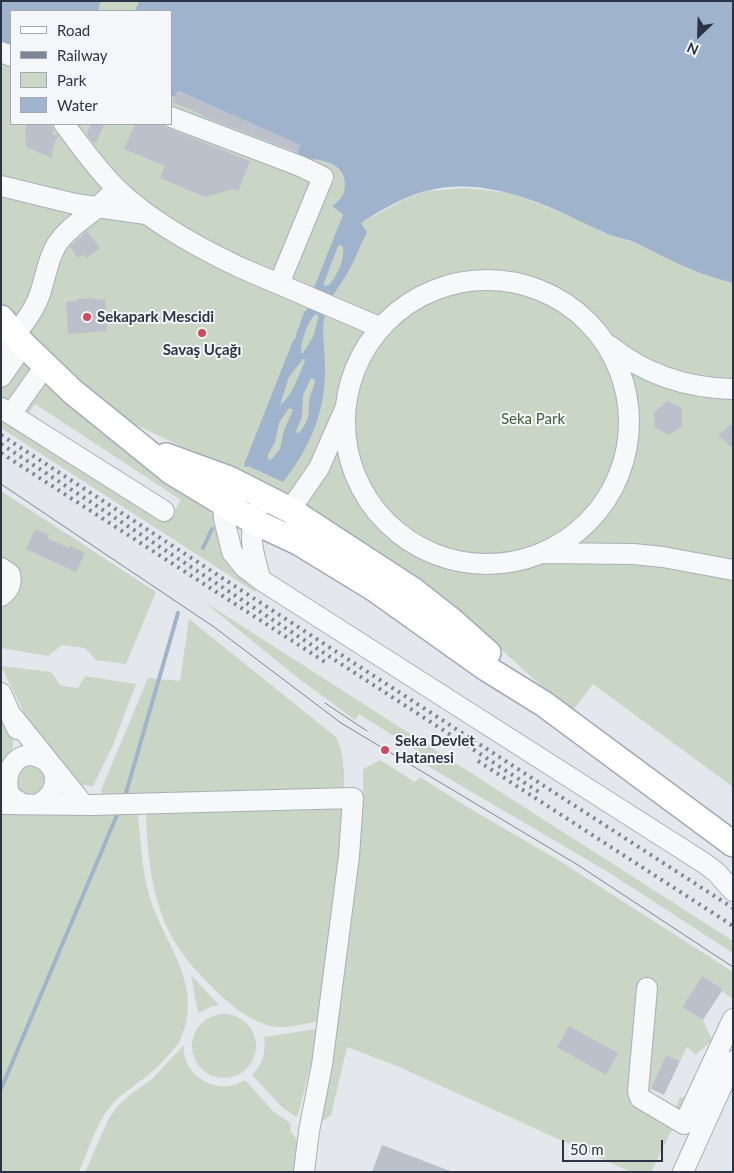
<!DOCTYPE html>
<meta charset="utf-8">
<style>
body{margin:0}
#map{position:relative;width:734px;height:1173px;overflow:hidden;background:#e4e7ec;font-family:Lato,sans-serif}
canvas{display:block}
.frame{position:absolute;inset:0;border:2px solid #2b3445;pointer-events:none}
.legend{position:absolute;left:10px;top:10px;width:162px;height:115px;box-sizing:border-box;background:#f4f6f9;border:1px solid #a4a8b1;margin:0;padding:6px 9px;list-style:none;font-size:15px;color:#2b3445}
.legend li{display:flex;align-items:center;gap:10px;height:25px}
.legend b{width:25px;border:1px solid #a4a8b1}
.north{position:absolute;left:674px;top:10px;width:50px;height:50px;-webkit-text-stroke:4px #f4f6f9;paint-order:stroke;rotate:204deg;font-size:14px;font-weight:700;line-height:20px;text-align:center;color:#2b3445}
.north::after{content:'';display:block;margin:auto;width:18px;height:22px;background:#2b3445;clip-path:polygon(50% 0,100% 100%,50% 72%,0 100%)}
.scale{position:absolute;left:562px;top:1140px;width:101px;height:22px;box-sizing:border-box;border:2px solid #2b3445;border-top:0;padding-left:6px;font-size:15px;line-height:18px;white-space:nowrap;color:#2b3445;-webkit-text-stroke:4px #f4f6f9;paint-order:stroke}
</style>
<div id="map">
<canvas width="734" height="1173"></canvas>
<div class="frame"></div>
<ul class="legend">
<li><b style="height:6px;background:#fff"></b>Road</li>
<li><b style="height:6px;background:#7d8696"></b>Railway</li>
<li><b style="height:14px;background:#c9d6c5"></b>Park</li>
<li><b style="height:14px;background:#9fb4cc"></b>Water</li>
</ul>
<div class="north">N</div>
<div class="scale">50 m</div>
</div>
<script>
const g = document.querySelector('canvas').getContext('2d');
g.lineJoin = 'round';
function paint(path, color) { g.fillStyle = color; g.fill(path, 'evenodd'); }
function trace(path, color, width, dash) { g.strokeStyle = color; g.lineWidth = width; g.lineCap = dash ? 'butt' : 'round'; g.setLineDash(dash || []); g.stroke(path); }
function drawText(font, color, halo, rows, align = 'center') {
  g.font = font + ' Lato,sans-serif'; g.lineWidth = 4; g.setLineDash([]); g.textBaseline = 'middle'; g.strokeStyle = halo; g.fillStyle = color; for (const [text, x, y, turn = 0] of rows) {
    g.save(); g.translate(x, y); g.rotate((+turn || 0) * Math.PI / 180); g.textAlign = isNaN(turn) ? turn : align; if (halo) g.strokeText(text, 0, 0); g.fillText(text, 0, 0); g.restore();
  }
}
const green = new Path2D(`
 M 101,1 L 139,1 L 135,11 L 98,11 Z
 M 1,43 L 11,47 L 11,124 L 171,124 L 171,96 L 174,97 L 177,91 L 301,145 L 297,154 C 307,156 319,158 328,162 C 342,168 351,185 342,198 C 340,202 335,204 333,206 L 345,215 L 361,223 L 405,199 L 426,191 L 465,188 L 511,193 L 578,219 L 604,233 L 636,243 L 699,273 L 733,283 L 733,787 L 593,684 L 571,713 L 481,631 L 370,546 L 345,531 L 197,454 L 130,422 L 83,386 L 21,327 L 1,303 Z
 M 23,357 L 32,370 L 15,399 L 1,403 L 1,389 Z
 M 43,378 L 209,508 L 259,586 L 255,592 L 1,428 L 1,414 L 169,520 L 181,500 L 35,404 L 28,415 L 20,410 Z
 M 1,491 L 156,592 L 126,664 L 96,660 L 85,648 L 62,645 L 48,656 L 1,648 Z
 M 203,601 L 733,941 L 733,953 L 608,872 L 426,765 L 430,759 L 359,714 L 355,720 L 298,678 Z
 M 189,619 L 336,737 C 345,756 344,773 344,793 L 103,798 L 101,790 L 148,678 L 180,681 Z
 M 1,666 L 51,672 L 61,686 L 78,688 L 85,676 L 136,684 L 113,745 L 93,786 L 73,784 L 28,721 Z
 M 1,709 C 12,734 22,743 1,766 Z
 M 380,760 L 415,782 L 420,777 L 469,808 L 560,861 L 733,972 L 733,999 L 722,991 L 723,989 L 702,976 L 682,1007 L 703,1020 L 712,1040 L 696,1055 L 687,1047 L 680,1061 L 666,1055 L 650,1092 L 675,1108 L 680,1097 L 685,1098 L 678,1116 L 632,1095 L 675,1124 L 651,1172 L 631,1172 L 397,1066 L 347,1047 L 331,1115 L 326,1119 L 320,1121 L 363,799 L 363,769 Z
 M 27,763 L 47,772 L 43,794 L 19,795 L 14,773 Z
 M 345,802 L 338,880 L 318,1022 C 305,1023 290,1028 277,1027 C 254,1024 234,1008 218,993 C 203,978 187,962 176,944 C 151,904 147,854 146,808 Z
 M 137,808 C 141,838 141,869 150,898 C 165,946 204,984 181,1038 C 180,1043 175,1047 172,1051 C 163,1062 151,1074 139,1082 C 129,1090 118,1096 110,1107 C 96,1124 88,1152 79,1172 L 1,1172 L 1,813 Z
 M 191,975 L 219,1005 L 211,1007 L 198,1013 Z
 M192 1046a32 32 0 1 1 64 0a32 32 0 1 1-64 0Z
 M 317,1029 L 312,1059 L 299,1112 L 296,1117 L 282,1107 L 252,1075 C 263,1064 266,1053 264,1037 Z
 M 184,1045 C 181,1071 209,1092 234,1085 C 238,1084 242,1081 245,1080 L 273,1111 L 290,1123 L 291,1131 L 300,1145 L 294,1172 L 85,1172 L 109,1118 L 116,1108 L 127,1097 L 152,1079 Z`);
const water = new Path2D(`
 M 1,1 L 101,1 L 98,11 L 11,11 L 11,47 L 1,43 Z
 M 139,1 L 733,1 L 733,283 C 722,280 711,277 700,273 C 679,265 659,254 638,244 C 627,238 614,238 603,232 C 549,206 488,175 426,191 C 403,197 381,210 361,223 L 367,232 C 360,246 355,260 347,274 C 339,287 329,298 325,314 C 321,332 325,348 325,367 C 326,410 310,448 283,482 L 246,465 L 344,215 L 332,206 C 341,200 345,194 345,184 C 344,165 326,160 311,159 C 307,159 301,155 297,153 L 300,145 L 178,91 L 174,97 L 171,96 L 171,11 L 135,11 ZM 341,245 L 343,247 C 345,259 337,276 329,285 L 324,286 L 324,283 L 338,246 ZM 316,314 L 319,316 L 313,337 L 303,353 L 301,353 C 301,342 307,321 316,314 ZM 303,359 L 305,359 L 305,361 C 299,374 292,397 280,405 L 289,377 ZM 311,378 L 315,380 C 315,385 312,390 310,396 C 306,415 314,415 298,434 L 296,431 L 302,417 L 303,395 ZM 289,408 L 293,410 L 284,430 L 280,449 L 272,459 L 268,460 L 268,455 L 275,442 L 279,423 Z`);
const stream = new Path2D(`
 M 314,293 L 345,215
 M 298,335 L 306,313
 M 246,465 L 295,341
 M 203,548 L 212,529
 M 126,793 L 178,613
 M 1,1089 L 117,815`);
const building = new Path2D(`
 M 177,91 L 301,145 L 297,152 L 202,116 L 203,115 L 172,102 Z
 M 27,124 L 52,124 L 53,135 L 58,135 L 52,150 L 52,158 L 26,147 L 25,129 Z
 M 91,124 L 104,124 L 96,143 L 92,142 L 87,134 Z
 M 135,124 L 161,124 L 167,128 L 250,161 L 238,191 L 233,189 L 205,197 L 160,178 L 165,166 L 124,149 Z
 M 87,231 L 100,248 L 86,258 L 83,254 L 78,258 L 70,247 Z
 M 94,298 L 95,300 L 105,299 L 107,331 L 68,334 L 66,302 L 77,301 L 77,299 Z
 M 668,401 L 682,408 L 682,426 L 669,435 L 655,428 L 654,412 Z
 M 733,423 L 733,449 L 718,435 Z
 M 35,529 L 49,535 L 47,538 L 69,548 L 70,546 L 85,553 L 76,572 L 26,549 Z
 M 702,976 L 723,989 L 703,1020 L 682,1007 Z
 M 569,1026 L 618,1053 L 606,1075 L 557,1047 Z
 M 666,1055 L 680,1061 L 664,1095 L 651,1089 Z
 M 382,1145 L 450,1171 L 450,1172 L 372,1172 Z`);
const minor = new Path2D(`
 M 1,52 L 11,56
 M 171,117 L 300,166 L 323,177 L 279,284
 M 64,124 C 81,146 97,170 117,189 C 151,222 197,247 239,267 L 379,327
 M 1,186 L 75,204 L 146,214
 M345 422a142 142 0 1 1 284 0a142 142 0 1 1-284 0Z
 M 15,334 C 27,320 38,305 42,287 C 47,271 48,259 57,244 C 67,229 81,221 94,210 C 102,203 109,196 117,189
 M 1,344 L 17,354 L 1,377
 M 610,346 C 646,375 687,388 733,389
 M 1,408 L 164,511
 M 11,414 L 45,366
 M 225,492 L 223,503 L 224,519 L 232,552 L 244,567 L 261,580 L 704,863 L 716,872 L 733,891
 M 258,509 C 247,536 253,554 261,580
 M 290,510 L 319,468 L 344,411
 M 541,553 L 633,554 L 663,557 L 733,570
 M 1,568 L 10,574 C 12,584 10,589 1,596
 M 1,693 L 17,729
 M 13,717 L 83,804
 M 1,804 L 91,805 L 353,798 L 349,856 L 322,1065 L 309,1131 L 304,1172
 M 23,804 C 18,801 13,799 10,795 C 0,772 20,744 44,760 C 50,763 55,772 55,779 C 55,791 49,798 39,804
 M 647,988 L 638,1091 L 640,1098 L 684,1124 L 733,1019
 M 683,1172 L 733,1061`);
const major = new Path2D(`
 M 1,318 L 23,344 L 73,392 L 172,472 L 253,521 L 300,543 L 375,589 L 486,668 L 544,704 L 733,844
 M 166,456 L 229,479 L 290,510 L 414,591 L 451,620 L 488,653`);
const tram = new Path2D(`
 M 1,484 L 214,627 L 341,723 L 578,865 L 733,967
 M 325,703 L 367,731`);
const rail = new Path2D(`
 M 1,435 L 733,908
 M 1,444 L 542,794
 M 1,453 L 325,662
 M 478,761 L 733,926`);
const markers = [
 [87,317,5,"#d1495b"],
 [202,333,5,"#d1495b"],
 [385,750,5,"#d1495b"]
];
const poiNames = [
 ["Sekapark Mescidi",97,317],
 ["Savaş Uçağı",202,350,"center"],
 ["Seka Devlet",395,741],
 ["Hatanesi",395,758]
];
const parkNames = [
 ["Seka Park",533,419]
];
paint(green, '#c9d6c5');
paint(water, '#9fb4cc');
trace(stream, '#9fb4cc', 4);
paint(building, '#bbc0ca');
trace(minor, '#a9aeb7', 22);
trace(major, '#a3abb8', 28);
trace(minor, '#f7f8fa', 20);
trace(major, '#fff', 25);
trace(tram, '#7d8696', 1);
trace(rail, '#7d8696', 4, [2.5, 5]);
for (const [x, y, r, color] of markers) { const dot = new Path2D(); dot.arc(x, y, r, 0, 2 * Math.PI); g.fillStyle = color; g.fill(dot); trace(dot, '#f4f6f9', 2); }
drawText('bold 15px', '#2b3445', '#f4f6f9', poiNames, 'left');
drawText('15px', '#3f6138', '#f4f6f9', parkNames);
</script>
